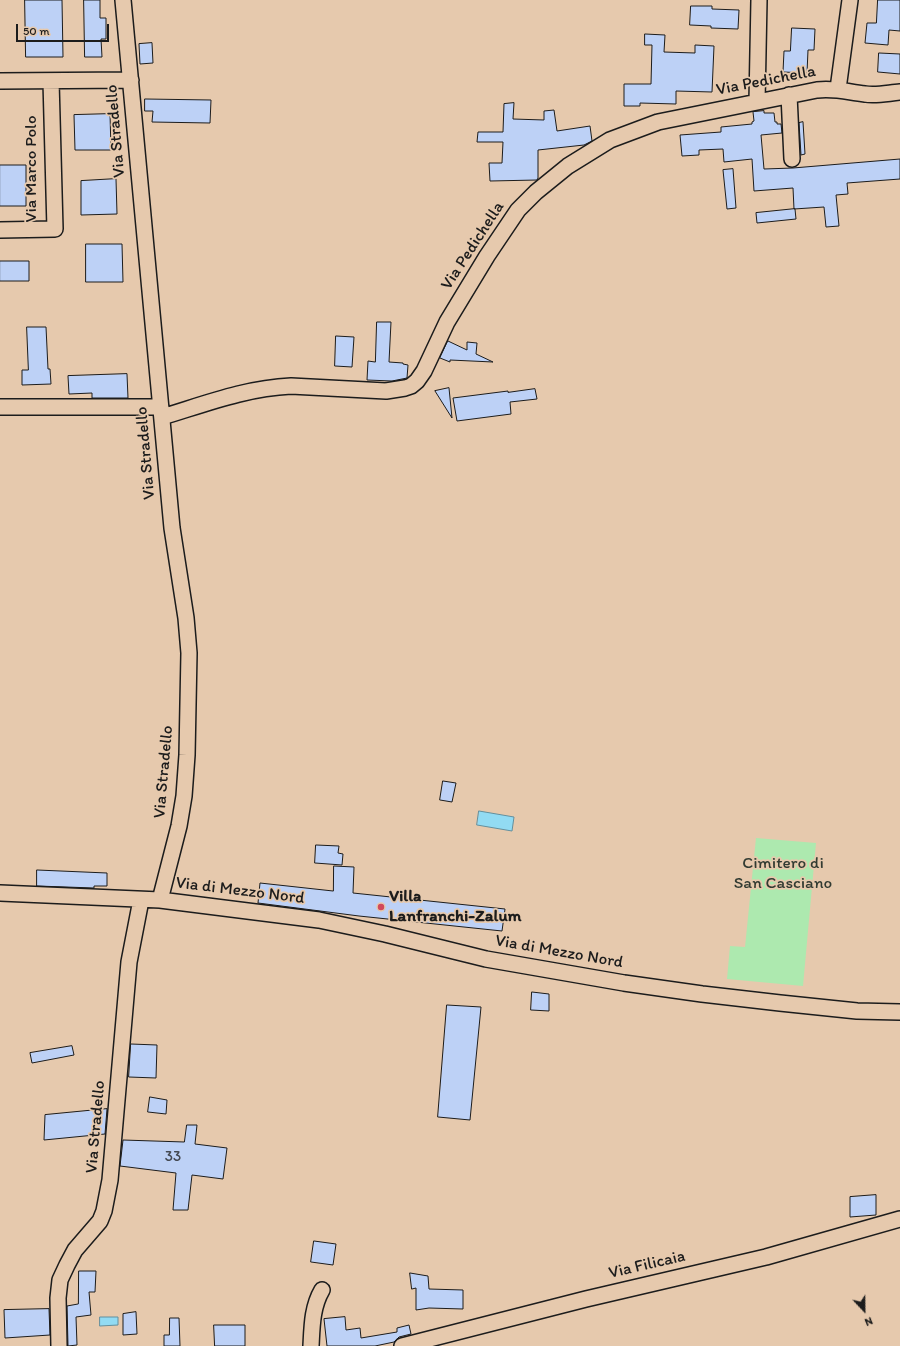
<!DOCTYPE html>
<style>
body{margin:0}
#map{position:relative;width:900px;height:1346px;overflow:hidden;background:#e6c9ad;font-family:Itim,sans-serif}
canvas{display:block}
.north{position:absolute;left:844px;top:1290px;width:40px;height:40px;-webkit-text-stroke:3px #e6c9ad;paint-order:stroke;rotate:158deg;font-size:11px;font-weight:700;line-height:16px;text-align:center;color:#1c1c1c}
.north::after{content:'';display:block;margin:auto;width:14px;height:18px;background:#1c1c1c;clip-path:polygon(50% 0,100% 100%,50% 72%,0 100%)}
.scale{position:absolute;left:16px;top:24px;width:93px;height:18px;box-sizing:border-box;border:2px solid #1c1c1c;border-top:0;padding-left:5px;font-size:12px;line-height:14px;white-space:nowrap;color:#1c1c1c;-webkit-text-stroke:3px #e6c9ad;paint-order:stroke}
</style>
<div id="map">
<canvas width="900" height="1346"></canvas>
<div class="north">N</div>
<div class="scale">50 m</div>
</div>
<script>
const g = document.querySelector('canvas').getContext('2d');
g.lineJoin = 'round';
function paint(path, color) { g.fillStyle = color; g.fill(path, 'evenodd'); }
function trace(path, color, width, dash) { g.strokeStyle = color; g.lineWidth = width; g.lineCap = dash ? 'butt' : 'round'; g.setLineDash(dash || []); g.stroke(path); }
function drawText(font, color, halo, rows, align = 'center') {
  g.font = font + ' Itim,sans-serif'; g.lineWidth = 3.5; g.setLineDash([]); g.textBaseline = 'middle'; g.strokeStyle = halo; g.fillStyle = color; for (const [text, x, y, turn = 0] of rows) {
    g.save(); g.translate(x, y); g.rotate((+turn || 0) * Math.PI / 180); g.textAlign = isNaN(turn) ? turn : align; if (halo) g.strokeText(text, 0, 0); g.fillText(text, 0, 0); g.restore();
  }
}
const green = new Path2D(`
 M 756,838 L 816,843 L 803,986 L 727,979 L 730,946 L 745,947 Z`);
const water = new Path2D(`
 M 479,811 L 514,817 L 512,831 L 477,825 Z
 M 100,1317 L 118,1317 L 118,1325 L 100,1326 Z`);
const building = new Path2D(`
 M 25,0 L 62,0 L 63,57 L 26,57 Z
 M 84,0 L 100,0 L 100,18 L 106,18 L 106,39 L 101,39 L 102,57 L 85,57 Z
 M 878,0 L 900,0 L 900,31 L 889,30 L 888,45 L 865,43 L 867,23 L 876,23 Z
 M 691,6 L 712,6 L 712,9 L 739,10 L 738,29 L 711,28 L 711,26 L 690,25 Z
 M 792,28 L 815,29 L 814,50 L 808,50 L 807,73 L 783,72 L 784,51 L 790,51 Z
 M 645,34 L 665,35 L 664,52 L 695,53 L 695,45 L 714,46 L 712,92 L 676,91 L 676,104 L 640,103 L 640,106 L 624,106 L 624,84 L 651,84 L 652,45 L 645,45 Z
 M 152,43 L 153,63 L 140,64 L 139,44 Z
 M 879,53 L 900,54 L 900,74 L 878,72 Z
 M 145,99 L 211,100 L 210,123 L 152,122 L 153,111 L 145,111 Z
 M 514,103 L 513,119 L 544,120 L 544,111 L 554,110 L 557,131 L 590,126 L 592,141 L 584,145 L 538,150 L 538,178 L 537,180 L 490,181 L 489,163 L 502,163 L 503,142 L 477,142 L 478,132 L 503,132 L 504,104 Z
 M 764,111 L 764,113 L 774,113 L 775,122 L 777,122 L 777,124 L 781,124 L 782,133 L 761,135 L 764,169 L 793,168 L 900,159 L 900,179 L 847,183 L 848,194 L 836,195 L 839,226 L 826,227 L 824,207 L 794,209 L 793,188 L 754,191 L 752,159 L 724,162 L 723,149 L 699,150 L 699,155 L 682,156 L 680,135 L 721,132 L 721,127 L 752,124 L 752,122 L 754,121 L 753,112 Z
 M 110,114 L 111,150 L 75,150 L 74,115 Z
 M 803,122 L 805,154 L 801,155 L 799,123 Z
 M 0,165 L 26,165 L 26,206 L 0,206 Z
 M 733,169 L 736,208 L 727,209 L 723,170 Z
 M 116,179 L 117,214 L 81,215 L 81,181 Z
 M 795,209 L 796,219 L 757,223 L 756,213 Z
 M 86,244 L 122,244 L 123,282 L 86,282 Z
 M 0,261 L 29,261 L 29,281 L 0,281 Z
 M 377,322 L 391,322 L 389,362 L 403,363 L 403,364 L 408,365 L 407,378 L 392,381 L 367,380 L 368,361 L 375,362 Z
 M 27,327 L 46,327 L 48,369 L 50,369 L 51,384 L 22,385 L 22,370 L 28,370 Z
 M 336,336 L 354,337 L 352,367 L 335,366 Z
 M 448,341 L 467,350 L 467,342 L 477,343 L 476,354 L 493,362 L 450,360 L 450,362 L 440,358 Z
 M 127,374 L 128,398 L 92,398 L 92,393 L 69,394 L 68,376 Z
 M 449,388 L 452,418 L 435,391 Z
 M 535,389 L 537,399 L 510,402 L 511,414 L 457,421 L 453,398 L 508,391 L 508,392 Z
 M 443,781 L 456,783 L 452,802 L 440,800 Z
 M 316,845 L 339,846 L 338,853 L 343,854 L 342,865 L 315,863 Z
 M 334,866 L 354,867 L 353,893 L 505,909 L 502,931 L 359,916 L 258,903 L 260,883 L 333,891 Z
 M 37,870 L 107,873 L 107,886 L 94,886 L 94,888 L 37,886 Z
 M 532,992 L 549,994 L 549,1011 L 531,1010 Z
 M 447,1005 L 481,1007 L 470,1120 L 438,1117 Z
 M 131,1044 L 157,1045 L 156,1078 L 129,1077 Z
 M 72,1046 L 74,1055 L 32,1063 L 30,1053 Z
 M 150,1097 L 167,1100 L 166,1114 L 148,1112 Z
 M 107,1109 L 105,1134 L 44,1140 L 45,1115 Z
 M 187,1125 L 197,1125 L 195,1144 L 227,1148 L 223,1179 L 192,1175 L 188,1210 L 173,1210 L 176,1173 L 120,1166 L 123,1140 L 184,1142 Z
 M 876,1195 L 876,1215 L 850,1217 L 850,1197 Z
 M 314,1241 L 336,1244 L 333,1265 L 311,1262 Z
 M 79,1271 L 96,1271 L 95,1292 L 89,1292 L 91,1315 L 76,1317 L 77,1345 L 68,1346 L 67,1306 L 78,1304 Z
 M 410,1273 L 428,1276 L 429,1289 L 463,1290 L 463,1309 L 429,1308 L 416,1310 L 416,1288 L 412,1289 Z
 M 49,1309 L 50,1335 L 5,1338 L 4,1310 Z
 M 136,1312 L 137,1334 L 123,1335 L 123,1314 Z
 M 345,1317 L 346,1330 L 360,1328 L 361,1338 L 397,1332 L 397,1328 L 409,1325 L 411,1334 L 399,1337 L 394,1342 L 375,1346 L 327,1346 L 324,1319 Z
 M 170,1318 L 179,1318 L 180,1346 L 164,1346 L 164,1335 L 169,1335 Z
 M 214,1325 L 245,1325 L 245,1346 L 215,1346 Z`);
const minor = new Path2D(`
 M 123,0 L 172,528 L 186,618 L 189,653 L 187,755 L 184,796 L 179,826 L 160,900
 M 0,81 L 131,80
 M 838,89 L 850,0
 M 789,95 L 792,159
 M 757,102 L 759,0
 M 0,230 L 55,229 L 51,81
 M 0,407 L 161,407
 M 162,417 C 205,404 246,388 291,386 L 386,391 L 405,388 L 411,386 L 417,381 L 424,371 L 447,322 L 487,256 L 518,210 L 536,192 L 568,166 L 610,140 L 658,122 L 817,90 C 837,88 847,92 865,94 C 876,96 888,93 900,92
 M 0,893 L 160,900 L 319,920 L 385,934 L 486,959 L 624,983 L 702,994 L 780,1003 L 857,1011 L 900,1012
 M 59,1346 L 58,1298 L 60,1280 L 67,1265 L 75,1250 L 100,1221 L 104,1211 L 110,1180 L 129,962 L 141,900
 M 311,1346 C 312,1327 312,1307 322,1290
 M 402,1346 L 586,1299 L 766,1257 L 900,1219`);
const markers = [
 [381,907,4,"#d1495b"]
];
const numberNames = [
 ["33",173,1157]
];
const streetNames = [
 ["Via Pedichella",766,81,-11],
 ["Via Stradello",116,131,-95],
 ["Via Marco Polo",32,169,-90],
 ["Via Pedichella",473,246,-57],
 ["Via Stradello",146,453,-95],
 ["Via Stradello",164,772,-85],
 ["Via di Mezzo Nord",240,891,7],
 ["Via di Mezzo Nord",559,952,10],
 ["Via Stradello",96,1127,-85],
 ["Via Filicaia",647,1265,-13]
];
const parkNames = [
 ["Cimitero di",783,864],
 ["San Casciano",783,884]
];
const poiNames = [
 ["Villa",389,897],
 ["Lanfranchi-Zalum",389,917]
];
paint(green, '#ade9af');
paint(water, '#92dbf3');
trace(water, '#638f9d', 1);
paint(building, '#bdd1f6');
trace(building, '#1c1c1c', 1);
trace(minor, '#1c1c1c', 18);
trace(minor, '#e6c9ad', 15);
for (const [x, y, r, color] of markers) { const dot = new Path2D(); dot.arc(x, y, r, 0, 2 * Math.PI); g.fillStyle = color; g.fill(dot); trace(dot, '#e6c9ad', 1.5); }
drawText('15px', '#444952', null, numberNames);
drawText('17px', '#1c1c1c', '#e6c9ad', streetNames);
drawText('17px', '#323b32', '#e6c9ad', parkNames);
drawText('bold 17px', '#1c1c1c', '#e6c9ad', poiNames, 'left');
</script>
